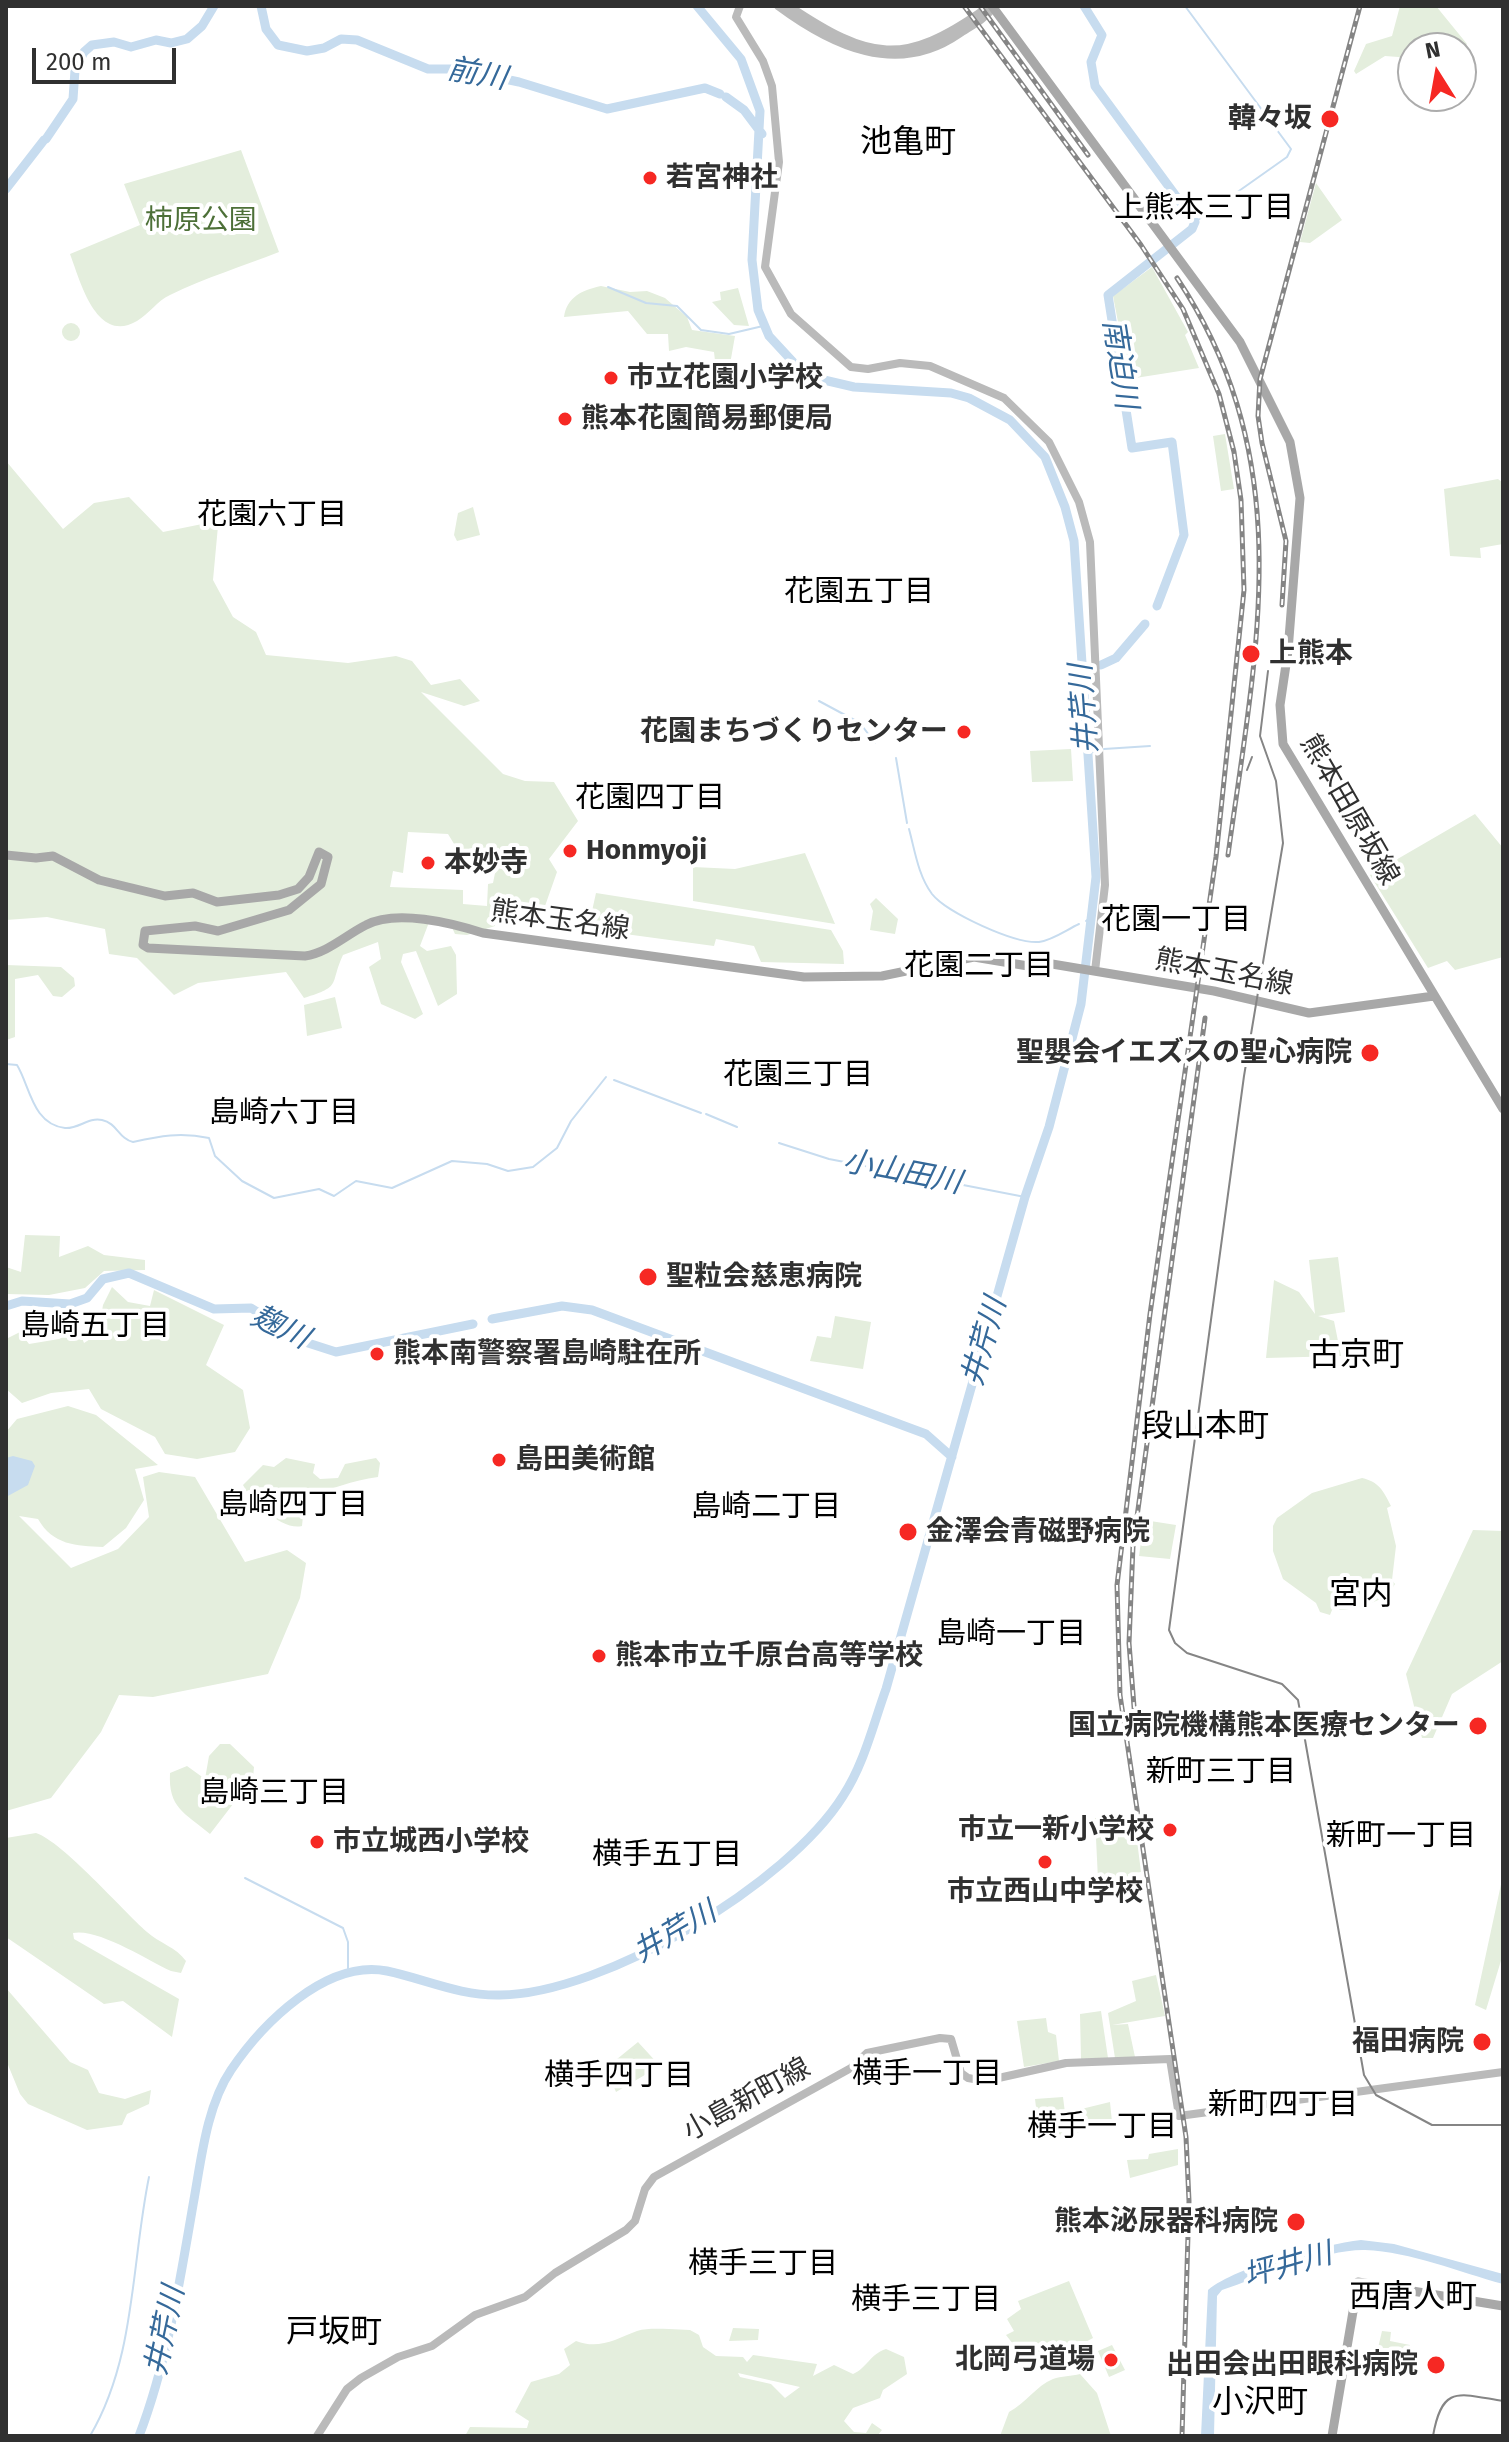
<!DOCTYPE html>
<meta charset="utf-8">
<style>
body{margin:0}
#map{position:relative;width:1509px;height:2442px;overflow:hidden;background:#fff;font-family:"Fira Sans",sans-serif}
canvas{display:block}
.frame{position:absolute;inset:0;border:8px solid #303030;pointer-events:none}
.north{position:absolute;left:1397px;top:32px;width:80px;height:80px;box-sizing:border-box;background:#fff;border:2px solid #acacac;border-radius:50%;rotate:349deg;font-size:22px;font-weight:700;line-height:32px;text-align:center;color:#303030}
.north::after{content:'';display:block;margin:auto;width:28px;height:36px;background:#f62823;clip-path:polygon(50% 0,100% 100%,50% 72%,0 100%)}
.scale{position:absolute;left:32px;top:48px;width:144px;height:36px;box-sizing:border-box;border:4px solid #303030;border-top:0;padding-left:10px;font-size:24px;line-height:28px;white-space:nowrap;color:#303030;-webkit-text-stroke:6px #fff;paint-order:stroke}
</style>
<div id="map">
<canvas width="1509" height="2442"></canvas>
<div class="frame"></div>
<div class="north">N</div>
<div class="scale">200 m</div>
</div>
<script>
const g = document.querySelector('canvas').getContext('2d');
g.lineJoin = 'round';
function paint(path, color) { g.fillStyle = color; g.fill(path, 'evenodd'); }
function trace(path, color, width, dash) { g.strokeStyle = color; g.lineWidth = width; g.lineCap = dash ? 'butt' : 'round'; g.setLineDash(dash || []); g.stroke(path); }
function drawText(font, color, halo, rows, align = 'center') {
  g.font = font + ' "Fira Sans","Noto Sans JP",sans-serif'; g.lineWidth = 8; g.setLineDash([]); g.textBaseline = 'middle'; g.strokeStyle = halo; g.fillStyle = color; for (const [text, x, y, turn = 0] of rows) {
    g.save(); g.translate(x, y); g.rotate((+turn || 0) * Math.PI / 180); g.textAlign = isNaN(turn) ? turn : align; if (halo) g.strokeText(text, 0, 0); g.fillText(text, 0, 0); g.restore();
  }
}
const green = new Path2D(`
 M 1400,6 L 1436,6 L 1467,44 L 1462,49 L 1427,48 L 1425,43 L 1424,48 L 1413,48 L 1412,58 L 1385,56 L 1356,74 L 1354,71 L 1366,44 L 1392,36 Z
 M 241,150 L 279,252 C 243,266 205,278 170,295 C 157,301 149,314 137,321 C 96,345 80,280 70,254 L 140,225 L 124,184 Z
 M 1316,183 L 1342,220 L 1310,243 L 1300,242 Z
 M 1152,267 L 1188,332 L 1185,335 L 1199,368 L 1129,379 L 1113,296 Z
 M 601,286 L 630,292 L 647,291 L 665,298 L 687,317 L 692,330 L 735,336 L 726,387 L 718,387 L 714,352 L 686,347 L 669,351 L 668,334 L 647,334 L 628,311 L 564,317 C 567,297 582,290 601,286 Z
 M 738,288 L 749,326 L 734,325 L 712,302 L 721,300 L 720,292 Z
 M62 332a9 9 0 1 1 18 0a9 9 0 1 1-18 0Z
 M 1225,434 L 1234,489 L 1221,491 L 1213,436 Z
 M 6,461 L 63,529 L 94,503 L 129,497 L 163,532 L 212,522 L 218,526 L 213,580 L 233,617 L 256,632 L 266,655 L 348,663 L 396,656 L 412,661 L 431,685 L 460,679 L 480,701 L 464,706 L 421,692 L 503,774 L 525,781 L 554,782 L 578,821 L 549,859 L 557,872 L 545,906 L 540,908 L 518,902 L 496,914 L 495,926 L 467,935 L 455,934 L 448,919 L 431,917 L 420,946 L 427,951 L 451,946 L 456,955 L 457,994 L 438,1006 L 416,951 L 403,954 L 401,962 L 423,1014 L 415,1019 L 381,1004 L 369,967 L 381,959 L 378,942 L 343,955 C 329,985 343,986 304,998 L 286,972 L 198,983 L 174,995 L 137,958 L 109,954 L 105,929 L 47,917 L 6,920 ZM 408,832 L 448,834 L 459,852 L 475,847 L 498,858 L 493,883 L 488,884 L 487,906 L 463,904 L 463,890 L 390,887 L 393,871 L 403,873 Z
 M 1498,479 L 1503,483 L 1503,544 L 1480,548 L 1481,558 L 1450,556 L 1444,489 Z
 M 473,507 L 480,535 L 457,541 L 454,535 L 458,513 Z
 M 1071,749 L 1073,781 L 1032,782 L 1030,751 Z
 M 1475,814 L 1503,848 L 1503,957 L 1455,970 L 1447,961 L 1428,968 L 1370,875 Z
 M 805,853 L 835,924 L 693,901 L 693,867 L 735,869 Z
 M 596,893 L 831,930 L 843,951 L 844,964 L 761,962 L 754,946 L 716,939 L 714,946 L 588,929 Z
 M 876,898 L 898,919 L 895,934 L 870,930 L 873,911 L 870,904 Z
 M 6,965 L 61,967 L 74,978 L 75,986 L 62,997 L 53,996 L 38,975 L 15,979 L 15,1037 L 6,1040 Z
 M 335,997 L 342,1028 L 307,1036 L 304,1005 Z
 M 25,1235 L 60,1236 L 59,1257 L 88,1246 L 104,1255 L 145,1260 L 145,1270 L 104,1271 L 85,1288 L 49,1295 L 6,1294 L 6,1267 L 21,1272 Z
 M 1338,1257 L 1345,1312 L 1318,1316 L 1334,1321 L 1341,1356 L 1266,1358 L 1274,1280 L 1299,1292 L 1315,1314 L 1309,1260 Z
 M 112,1287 L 128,1302 L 150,1306 L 154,1290 L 224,1325 L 206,1365 L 243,1390 L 250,1428 L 235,1452 L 197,1459 L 165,1454 L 155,1437 L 101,1409 L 89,1389 L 51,1393 L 22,1403 L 6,1389 L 6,1339 L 20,1332 L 29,1344 L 59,1339 L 79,1330 L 84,1343 L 98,1334 L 103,1305 Z
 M 835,1316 L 871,1322 L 863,1369 L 810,1361 L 817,1336 L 831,1338 Z
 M 68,1406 L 96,1415 L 158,1465 L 135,1469 L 144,1500 L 126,1528 L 103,1547 C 76,1546 53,1545 38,1519 L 19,1516 L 71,1568 L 118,1549 L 149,1517 L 143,1477 L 159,1472 L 195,1477 L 245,1562 L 287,1550 L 306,1563 L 300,1598 L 268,1674 L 153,1697 L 119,1695 L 101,1732 L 51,1798 L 6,1811 L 6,1432 L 17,1419 Z
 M 286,1458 L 315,1464 L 313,1473 L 320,1479 L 338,1478 L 345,1464 L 376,1458 L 380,1463 L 378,1477 C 352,1480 331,1490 305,1496 L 302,1526 C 283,1531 251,1502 243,1485 L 263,1465 L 274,1467 Z
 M 1362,1478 C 1379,1482 1383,1490 1391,1506 L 1387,1508 L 1396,1546 L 1392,1580 L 1395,1584 C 1386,1603 1352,1611 1332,1610 L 1330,1615 L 1320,1612 L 1316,1603 L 1283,1579 L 1273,1551 L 1273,1526 L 1277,1518 L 1312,1493 Z
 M 1144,1520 L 1176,1525 L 1170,1559 L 1139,1556 Z
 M 1473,1530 L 1503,1531 L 1503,1661 L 1452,1694 L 1433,1738 L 1422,1738 L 1406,1674 Z
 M 220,1744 L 230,1744 L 254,1767 L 253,1778 L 210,1834 C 185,1813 168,1808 170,1773 L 187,1766 L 205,1779 L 209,1756 Z
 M 1134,1817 L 1141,1872 L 1128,1874 L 1128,1897 L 1099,1900 L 1095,1818 Z
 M 36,1833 C 63,1842 122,1910 147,1932 C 159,1943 176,1947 186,1961 L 181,1973 L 171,1971 C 147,1960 98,1928 73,1933 L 74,1939 L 179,1999 L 172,2037 L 123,2001 L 104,2004 L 6,1937 L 6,1838 Z
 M 1503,1875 L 1503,1954 L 1486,2010 L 1475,2005 Z
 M 1156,1975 L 1165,2016 L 1112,2025 L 1128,2024 L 1135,2057 L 1115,2058 L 1108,2013 L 1136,2001 L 1132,1981 Z
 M 6,1988 L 70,2062 L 88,2070 L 99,2093 L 125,2099 L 151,2090 L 149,2104 L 127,2114 L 122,2125 L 87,2130 L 28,2104 L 20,2094 L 6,2060 Z
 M 1101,2011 L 1108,2058 L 1081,2059 L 1080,2014 Z
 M 1046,2018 L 1048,2032 L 1056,2035 L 1059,2061 L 1024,2067 L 1017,2021 Z
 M 638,2042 L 660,2066 L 616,2092 L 606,2068 Z
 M 1063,2097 L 1065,2113 L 1110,2102 L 1112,2122 L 1066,2136 L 1042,2137 L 1039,2132 L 1035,2099 Z
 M 1178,2149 L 1178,2165 L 1130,2178 L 1127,2160 L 1148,2159 L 1149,2154 Z
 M 1069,2281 L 1093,2338 L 1033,2370 L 1006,2335 L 1014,2331 L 1007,2319 L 1021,2309 L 1018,2301 Z
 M 733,2328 L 759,2329 L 758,2340 L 729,2341 Z
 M 669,2329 L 690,2330 L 699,2335 L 703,2347 L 716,2356 L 743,2357 L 747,2362 L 753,2355 L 817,2364 L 813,2376 L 834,2365 L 853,2374 C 867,2368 870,2354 886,2349 L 904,2357 L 907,2374 L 883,2390 L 880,2398 L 853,2408 L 844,2421 L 854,2432 L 866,2433 L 872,2423 L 882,2430 L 877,2436 L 465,2436 L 470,2427 L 527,2428 L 529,2421 L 515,2412 L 531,2382 L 559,2374 L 570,2365 L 564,2349 L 576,2341 C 599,2350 616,2339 637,2331 C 647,2328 659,2329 669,2329 ZM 738,2373 L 800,2387 L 785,2398 L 771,2384 L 740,2377 Z
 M 1382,2331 L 1391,2332 L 1390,2341 L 1410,2345 L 1409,2354 L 1378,2348 Z
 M 1112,2345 L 1125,2370 L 1109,2377 L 1098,2351 Z
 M 1080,2374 L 1097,2393 L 1111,2436 L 1000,2436 L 1009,2412 C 1026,2403 1036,2386 1053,2379 C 1061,2376 1072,2376 1080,2374 Z
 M 1281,2388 L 1307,2394 L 1307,2399 L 1298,2398 L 1297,2409 L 1279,2407 Z`);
const water = new Path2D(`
 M 13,1456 L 32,1461 L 35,1466 L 28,1485 L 6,1497 L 6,1458 Z
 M 1361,2240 L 1394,2244 L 1503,2274 L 1503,2284 C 1459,2272 1411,2252 1365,2250 C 1326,2249 1260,2277 1222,2290 L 1217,2296 L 1214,2436 L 1201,2436 L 1208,2290 C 1237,2266 1322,2245 1361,2240 Z`);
const stream = new Path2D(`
 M 1185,6 L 1291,149 L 1287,157 L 1195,222
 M 608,287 L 646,303 L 677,306 L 701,330 L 729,334 L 763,326
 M 819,701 L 860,723 L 875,743
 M 1104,749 L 1150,746
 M 1089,753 L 1097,751
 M 896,758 L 907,823
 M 909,829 C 915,851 918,875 932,894 C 947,913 1015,944 1039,942 C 1053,940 1066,930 1079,924
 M 1086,921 L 1091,917
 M 6,1064 L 17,1065 C 30,1086 32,1124 65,1128 C 79,1129 88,1117 102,1120 C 117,1123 119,1139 133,1142 C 160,1136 180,1132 209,1138 L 215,1156 L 242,1181 L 274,1198 L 319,1189 L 334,1196 L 356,1181 L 392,1188 L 452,1161 L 487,1164 L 508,1171 L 533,1167 L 557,1148 L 571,1121 L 606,1077
 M 614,1080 L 701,1113
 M 706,1114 L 737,1127
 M 779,1143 L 829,1159 L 1025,1197
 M 245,1878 L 343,1928 L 348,1942 L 348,1971
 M 90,2436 C 136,2358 131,2264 149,2177`);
const river = new Path2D(`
 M 261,6 L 266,29 L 278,45 L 307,51 L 324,48 L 341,39 L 357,40 L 428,69 L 457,69 L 519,82 L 607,109 L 705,88 L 720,94
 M 1084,6 L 1102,35 L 1091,62 L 1095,86 L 1195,222 L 1192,229 L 1108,295 L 1132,448 L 1172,442 L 1184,535 L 1157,606
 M 726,97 L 744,110 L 762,134
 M 46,139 L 73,99 L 75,70 L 84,52 L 92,45 L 114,42 L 131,47 L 156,40 L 171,43 L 187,39 L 202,26 L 214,6
 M 6,189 L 44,140
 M 1101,665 L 1116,658 L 1145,624
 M 6,1306 L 22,1301 L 70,1304 L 87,1298 L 103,1279 L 129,1273 L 214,1309 L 251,1308 L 308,1343 L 336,1352 L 473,1324
 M 492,1319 L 562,1306 L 592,1310 L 926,1434 L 952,1457
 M 139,2436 C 167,2363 180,2281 193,2205 C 201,2162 206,2107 231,2070 C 262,2024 326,1959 387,1971 C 425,1979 460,1996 500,1995 C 604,1994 788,1884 843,1796 C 864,1764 873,1725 886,1689 L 1025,1197 L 1049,1127 L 1081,1004 L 1096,877 L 1074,541 L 1065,507 L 1045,457 L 1010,420 L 969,398 L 951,393 L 854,387 L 824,380 L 794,363 L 769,336 L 758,310 L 752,260 L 760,111 L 741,59 L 697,6`);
const secondary = new Path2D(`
 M 740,6 L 736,17 L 763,61 L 772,86 L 779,162 L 765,267 L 791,314 L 851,367 L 868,369 L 900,363 L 930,366 L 1004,398 L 1049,442 L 1079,502 L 1090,542 L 1105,885 L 1095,971
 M 778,6 C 832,46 897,77 959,34 C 971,26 985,19 993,8
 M 789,6 C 870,60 903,67 985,9 L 993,8
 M 317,2436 L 347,2389 L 361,2378 L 398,2357 L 432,2346 L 475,2315 L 525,2297 L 555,2273 L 626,2230 L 635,2221 L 645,2189 L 654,2177 L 851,2068 L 867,2053 L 940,2038 L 951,2039 L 961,2073 L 968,2078 L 985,2081 L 1066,2063 L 1170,2059 L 1179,2116 L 1503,2072`);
const primary = new Path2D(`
 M 992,6 L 1240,342 L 1290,442 L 1300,498 L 1288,651 L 1280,705 L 1283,744 L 1503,1109
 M 6,855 L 36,858 L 53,856 L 99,880 L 165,896 L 193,893 L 217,902 L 279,895 L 298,889 L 309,877 L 319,852 L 328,857 L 321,884 L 289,910 L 218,931 L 195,926 L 145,931 L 143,945 L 148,948 L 305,956 C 327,953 346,935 366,925 C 396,909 452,923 483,933 L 804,977 L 882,976 L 974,957 L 1034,967 L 1046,963 L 1214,991 L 1309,1013 L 1434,996
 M 1332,2436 L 1358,2282 L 1503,2306`);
const tram = new Path2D(`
 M 1268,671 L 1260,736 L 1276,781 L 1283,843 L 1244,1076 L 1169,1630 L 1175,1643 L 1187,1653 L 1282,1684 L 1298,1700 L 1364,2075 L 1376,2095 L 1432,2125 L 1503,2125
 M 1247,770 L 1252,757
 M 1433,2436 C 1442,2384 1459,2394 1503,2401`);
const rail = new Path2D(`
 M 964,6 L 1141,245 L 1183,309 L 1219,394 L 1234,452 L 1241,500 L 1244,590 L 1216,857 L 1150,1314 L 1117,1585 L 1120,1695 L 1186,2137 L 1189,2201 L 1182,2436
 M 980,6 L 1088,155
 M 1177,278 C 1300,463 1256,651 1228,855
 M 1282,605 L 1286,541 L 1262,443 L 1258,416 L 1260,379 L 1360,6
 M 1136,1732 L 1129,1643 L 1133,1546 L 1205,1018`);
const markers = [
 [1330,119,10,"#f62823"],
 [650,178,8,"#f62823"],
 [611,378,8,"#f62823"],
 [565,419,8,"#f62823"],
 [1251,654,10,"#f62823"],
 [964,732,8,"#f62823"],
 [570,851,8,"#f62823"],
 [428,863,8,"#f62823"],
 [1370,1053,10,"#f62823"],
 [648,1277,10,"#f62823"],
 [377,1354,8,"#f62823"],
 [499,1460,8,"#f62823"],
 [908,1532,10,"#f62823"],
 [599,1656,8,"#f62823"],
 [1478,1726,10,"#f62823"],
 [1170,1830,8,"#f62823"],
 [317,1842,8,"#f62823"],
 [1045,1862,8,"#f62823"],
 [1482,2042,10,"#f62823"],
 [1296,2222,10,"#f62823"],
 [1111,2360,8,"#f62823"],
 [1436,2365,10,"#f62823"]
];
const poiNames = [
 ["韓々坂",1312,119,"right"],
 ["若宮神社",666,178],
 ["市立花園小学校",627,378],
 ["熊本花園簡易郵便局",581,419],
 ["上熊本",1269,654],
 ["花園まちづくりセンター",948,732,"right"],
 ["Honmyoji",586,851],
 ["本妙寺",444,863],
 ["聖嬰会イエズスの聖心病院",1352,1053,"right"],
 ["聖粒会慈恵病院",666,1277],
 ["熊本南警察署島崎駐在所",393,1354],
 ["島田美術館",515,1460],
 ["金澤会青磁野病院",926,1532],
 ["熊本市立千原台高等学校",615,1656],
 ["国立病院機構熊本医療センター",1460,1726,"right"],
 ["市立一新小学校",1154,1830,"right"],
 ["市立城西小学校",333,1842],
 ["市立西山中学校",1045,1892,"center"],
 ["福田病院",1464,2042,"right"],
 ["熊本泌尿器科病院",1278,2222,"right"],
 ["北岡弓道場",1095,2360,"right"],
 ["出田会出田眼科病院",1418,2365,"right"]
];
const parkNames = [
 ["柿原公園",201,221]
];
const streetNames = [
 ["熊本田原坂線",1349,810,60],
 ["熊本玉名線",560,921,8],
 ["熊本玉名線",1224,973,11],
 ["小島新町線",747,2100,-29]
];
const waterNames = [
 ["前川",477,75,10],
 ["南迫川",1119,364,81],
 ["井芹川",1085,709,-94],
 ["小山田川",902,1173,11],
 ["麹川",280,1328,26],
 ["井芹川",985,1342,-74],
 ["井芹川",675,1933,-30],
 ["坪井川",1288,2266,-16],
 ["井芹川",166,2331,-78]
];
const neighbourhoodNames = [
 ["上熊本三丁目",1204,209],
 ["花園六丁目",272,516],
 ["花園五丁目",859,593],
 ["花園四丁目",650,799],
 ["花園一丁目",1176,921],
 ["花園二丁目",979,967],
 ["花園三丁目",798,1076],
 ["島崎六丁目",284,1114],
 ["島崎五丁目",95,1327],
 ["島崎四丁目",293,1506],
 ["島崎二丁目",766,1508],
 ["島崎一丁目",1011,1635],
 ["新町三丁目",1221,1773],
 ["島崎三丁目",274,1794],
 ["新町一丁目",1401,1837],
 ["横手五丁目",667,1856],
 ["横手一丁目",927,2075],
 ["横手四丁目",619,2077],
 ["新町四丁目",1283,2106],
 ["横手一丁目",1102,2128],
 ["横手三丁目",763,2265],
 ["横手三丁目",926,2301]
];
const quarterNames = [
 ["池亀町",908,143],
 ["古京町",1356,1356],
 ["段山本町",1205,1427],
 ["宮内",1361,1595],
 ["西唐人町",1413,2298],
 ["戸坂町",334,2333],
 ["小沢町",1260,2403]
];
paint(green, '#e4eedd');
paint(water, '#c7dcef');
trace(stream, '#c7dcef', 2);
trace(river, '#c7dcef', 9);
trace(secondary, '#bababa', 8);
trace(primary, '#a8a8a8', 9);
trace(tram, '#858585', 2);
trace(rail, '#858585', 5);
trace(rail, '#fff', 2, [6]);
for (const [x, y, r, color] of markers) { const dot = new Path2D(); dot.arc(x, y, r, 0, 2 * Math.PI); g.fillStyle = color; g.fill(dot); trace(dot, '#fff', 3); }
drawText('bold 28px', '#303030', '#fff', poiNames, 'left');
drawText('28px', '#4d7038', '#fff', parkNames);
drawText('28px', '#303030', '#fff', streetNames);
drawText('italic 30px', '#35699a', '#fff', waterNames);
drawText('30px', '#000', '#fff', neighbourhoodNames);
drawText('32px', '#000', '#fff', quarterNames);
</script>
